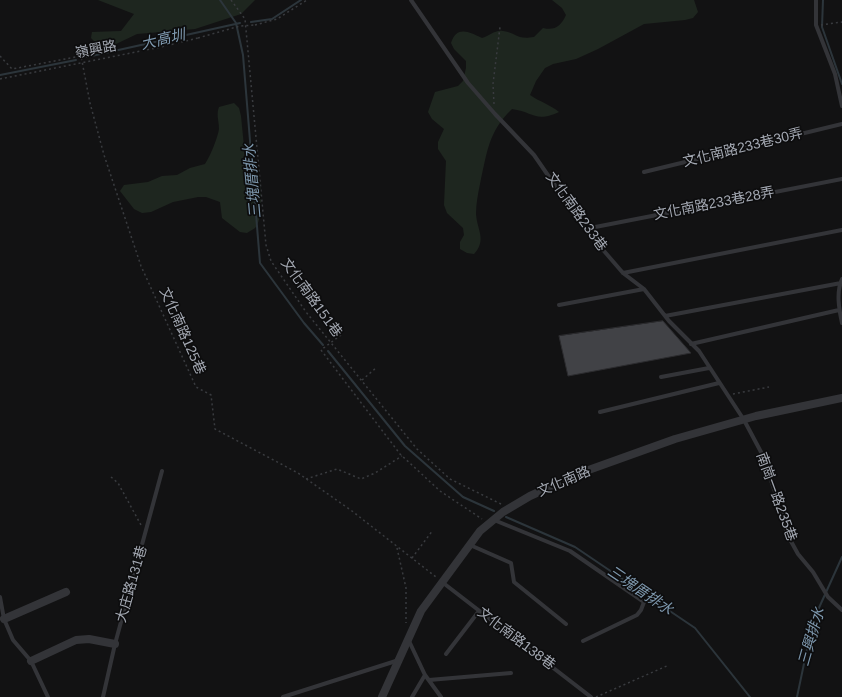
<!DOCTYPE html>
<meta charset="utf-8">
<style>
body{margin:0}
canvas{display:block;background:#121213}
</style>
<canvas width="842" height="697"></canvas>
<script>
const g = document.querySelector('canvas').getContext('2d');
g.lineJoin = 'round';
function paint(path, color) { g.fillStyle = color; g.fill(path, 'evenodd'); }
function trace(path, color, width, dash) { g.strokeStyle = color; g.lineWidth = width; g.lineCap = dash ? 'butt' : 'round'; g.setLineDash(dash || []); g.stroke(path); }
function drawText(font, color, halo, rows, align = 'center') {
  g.font = font + ' Arial,"Noto Sans TC",sans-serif'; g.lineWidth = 3.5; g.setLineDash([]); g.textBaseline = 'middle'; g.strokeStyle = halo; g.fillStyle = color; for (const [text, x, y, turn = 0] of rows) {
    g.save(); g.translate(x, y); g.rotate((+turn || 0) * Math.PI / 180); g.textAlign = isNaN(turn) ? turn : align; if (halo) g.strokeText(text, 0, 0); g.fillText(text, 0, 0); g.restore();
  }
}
const green = new Path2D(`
 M 98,0 L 255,0 L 241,14 L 195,29 L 137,34 L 116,44 L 100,47 L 91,38 L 92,32 L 121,31 L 134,14 Z
 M 552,0 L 694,0 L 698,12 L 693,18 L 685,20 L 644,24 L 598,49 L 576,59 L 553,64 L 545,68 L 536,81 L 530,95 C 540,102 551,105 559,112 C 535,123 534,112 512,109 C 488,132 487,153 480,184 C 478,194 476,203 476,214 C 477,230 487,240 474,254 L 467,253 L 460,249 L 460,242 L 464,235 L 463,228 L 447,213 L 444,205 L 446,161 L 438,149 L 438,142 L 444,129 L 432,119 L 428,112 L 435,92 L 458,86 L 463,81 L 466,68 L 466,61 L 454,49 L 451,43 C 457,25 469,32 482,38 C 489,36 496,29 503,31 C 517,33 516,40 534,37 L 543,28 C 555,31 561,26 566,15 L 562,8 Z
 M 234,103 L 239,108 L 241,116 L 247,178 L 260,180 C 261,191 263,220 255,228 C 253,230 249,231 247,233 L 240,232 L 222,218 L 220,202 L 206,197 L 198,197 L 173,202 L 151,212 L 142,213 L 134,209 L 120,191 L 124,185 L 148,182 L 162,176 L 177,175 L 190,168 L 205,164 C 210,157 218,137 219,129 C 219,120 216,115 219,107 Z`);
const stream = new Path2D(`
 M 220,0 L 236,23 L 243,55 L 260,263 L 304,323 L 323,345
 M 823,0 L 822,27 L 842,84
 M 251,22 L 272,19 L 301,0
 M 87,57 L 240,23
 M 0,75 L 76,60
 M 328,351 L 405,446 L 463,497 L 494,511
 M 506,517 L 575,547 L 695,628 L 750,697
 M 797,697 L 813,621 L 842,557`);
const building = new Path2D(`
 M 663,321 L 691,353 L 568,376 L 559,336 Z`);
const path = new Path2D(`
 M 231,0 L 245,19 L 266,245 L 271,261 L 306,312 L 417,449 L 450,479 L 501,504
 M 255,25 L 277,19 L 307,0
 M 821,25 L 842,22
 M 0,56 L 12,69 L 81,56 L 90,103 L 104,155 L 141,266 L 196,387 L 211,395 L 215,429 L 298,473 L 352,511 L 436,577
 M 0,79 L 161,47 L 198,38
 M 494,104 L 493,84 L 500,27
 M 341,335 L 321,350 L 400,454 L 440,491 L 482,519
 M 362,380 L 376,368
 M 733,394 L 769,387
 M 111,477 L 118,483 L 141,525
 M 306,479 L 337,469 L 361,479 L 375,473 L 402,456
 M 397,548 L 406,588 L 406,623
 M 412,558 L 433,530
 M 596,697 L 669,665`);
const service = new Path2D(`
 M 411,0 L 468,83 L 495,114 L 534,155 L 585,229 L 623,273 L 644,289 L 669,321 L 699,351 L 744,420 L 761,452 L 779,503 L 787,534 L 798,554 L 813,572 L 828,597 L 842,610
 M 816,0 L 816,25 L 835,74 L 842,106
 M 644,172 L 842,124
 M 585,229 L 842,179
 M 623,273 L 842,230
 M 842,279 C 836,292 839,309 842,323
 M 559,305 L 644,289
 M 665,316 L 841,283
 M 691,344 L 839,310
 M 661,377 L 709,368
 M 600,412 L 719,383
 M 494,520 L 570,551 L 644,602 L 641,610 L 637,615 L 583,641
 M 470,545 L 511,563 L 514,582 L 566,624
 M 442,582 L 591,697
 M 0,597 L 4,619 L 13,640 L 31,661 L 48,697
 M 409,641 L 425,675 L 441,697
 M 446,654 L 479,611
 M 429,680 L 511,673
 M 103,697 L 115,644 L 162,471
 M 283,697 L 399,660
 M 412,697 L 425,675`);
const minor = new Path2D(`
 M 4,619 L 66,592
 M 31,661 L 76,640 L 89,639 L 115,644
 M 382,697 L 421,611 L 480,531 L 503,512 L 530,496 L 583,472 L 675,439 L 756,416 L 842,398`);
const pathBridge = new Path2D(`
 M 198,38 L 240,26 L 255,25`);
const streetNames = [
 ["嶺興路",96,50,-11],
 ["文化南路233巷30弄",743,148,-14],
 ["文化南路233巷28弄",714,204,-11],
 ["文化南路233巷",576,212,54],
 ["文化南路151巷",311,298,54],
 ["文化南路125巷",182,331,66],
 ["文化南路",564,482,-23],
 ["南崗一路235巷",776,497,70],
 ["大庄路131巷",132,584,-74],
 ["文化南路138巷",516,639,37]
];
const waterNames = [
 ["大高圳",163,40,-13],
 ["三塊厝排水",253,181,-95],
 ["三塊厝排水",640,591,34],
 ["三興排水",812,637,-74]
];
paint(green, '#1e261f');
trace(stream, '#2c353b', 2);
paint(building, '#414246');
trace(building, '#2c2c2f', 1);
trace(path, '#393b3f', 1.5, [2, 3]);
trace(service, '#333438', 4);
trace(minor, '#333438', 8);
trace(pathBridge, '#393b3f', 1.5, [2, 3]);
drawText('14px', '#a4a9b3', '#0d0d0e', streetNames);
drawText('italic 15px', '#7d97ad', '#0d0d0e', waterNames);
</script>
